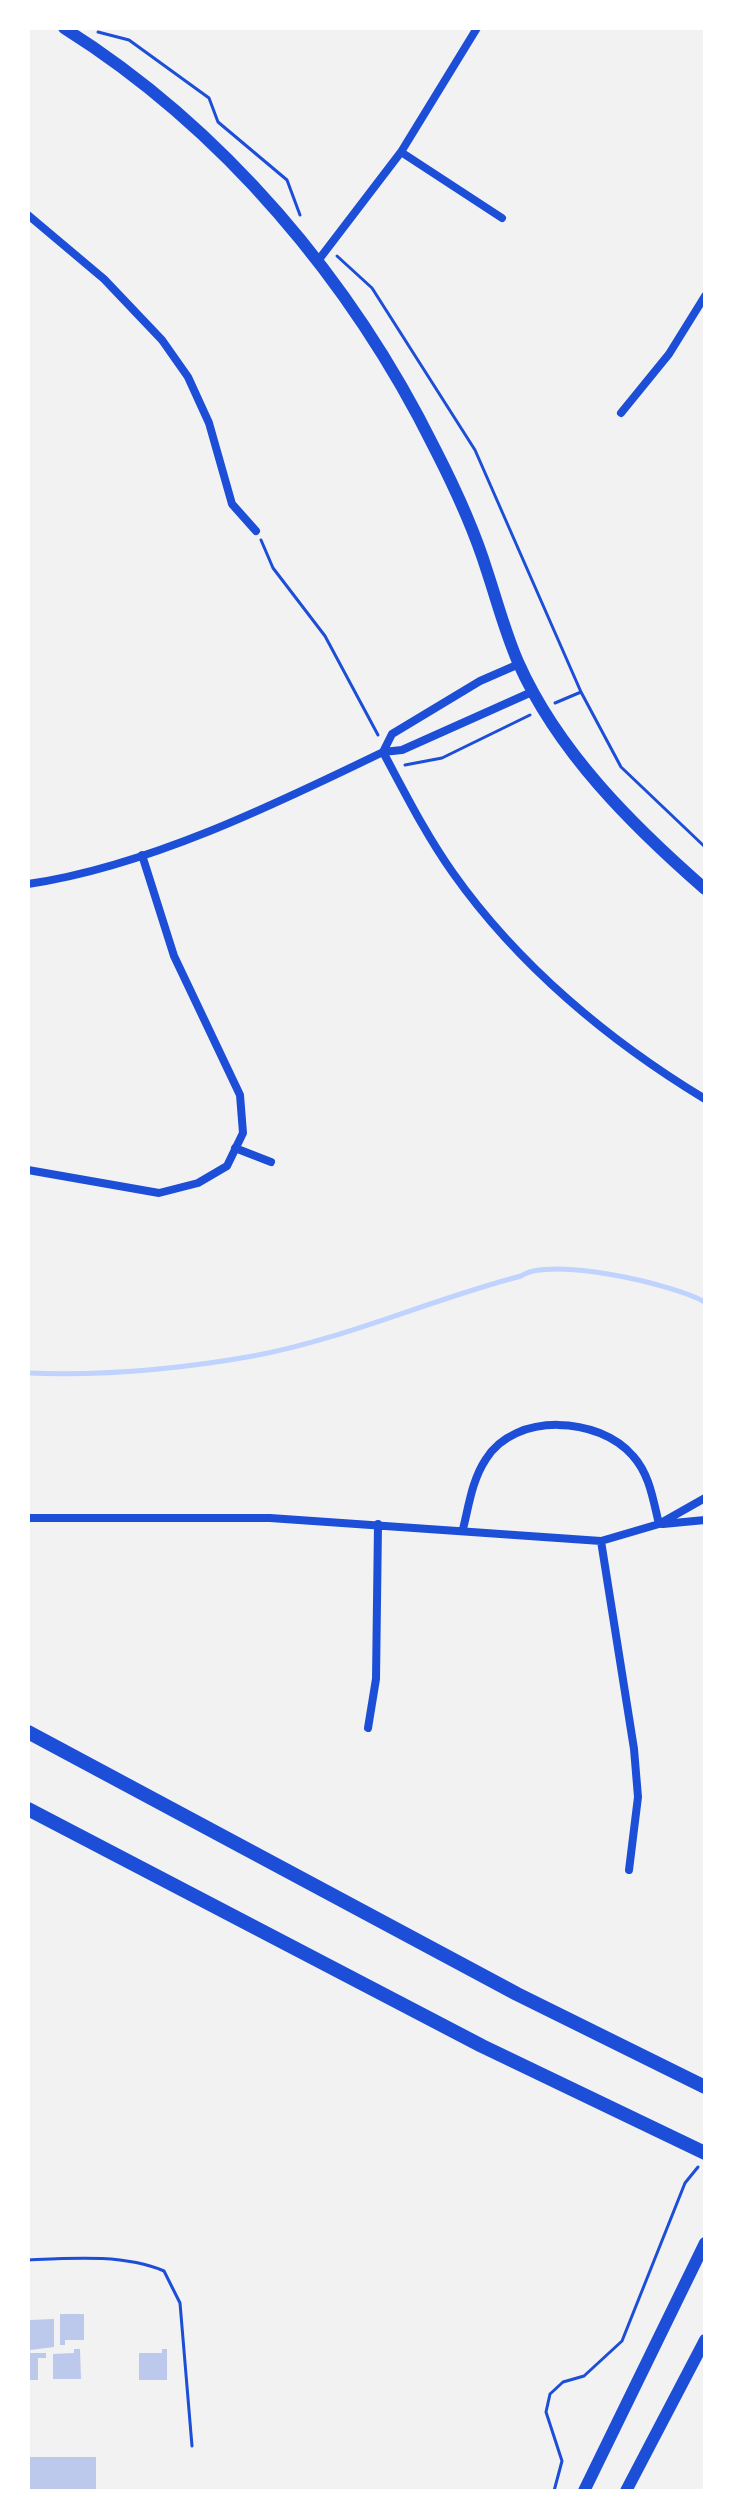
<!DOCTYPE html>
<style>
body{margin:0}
#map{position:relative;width:733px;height:2519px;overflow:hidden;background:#f2f2f2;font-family:Rubik,sans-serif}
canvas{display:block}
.frame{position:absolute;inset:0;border:30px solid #fff;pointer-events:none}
</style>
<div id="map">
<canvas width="733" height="2519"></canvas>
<div class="frame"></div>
</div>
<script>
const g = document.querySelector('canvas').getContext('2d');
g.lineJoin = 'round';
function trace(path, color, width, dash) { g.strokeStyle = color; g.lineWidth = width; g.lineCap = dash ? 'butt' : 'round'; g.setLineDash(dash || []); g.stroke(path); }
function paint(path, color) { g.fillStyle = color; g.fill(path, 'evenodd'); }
const stream = new Path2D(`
 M 28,1373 C 102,1376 180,1369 253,1356 C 342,1340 432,1299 521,1276 C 550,1256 674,1284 705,1302`);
const building = new Path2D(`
 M 60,2314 L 84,2314 L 84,2340 L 65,2340 L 65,2345 L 60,2345 Z
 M 54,2319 L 54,2347 L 30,2350 L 30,2320 Z
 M 74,2349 L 80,2349 L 81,2379 L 53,2379 L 53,2354 L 74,2353 Z
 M 162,2349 L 167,2349 L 167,2380 L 139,2380 L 139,2353 L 162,2353 Z
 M 28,2353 L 46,2353 L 46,2358 L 38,2358 L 38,2380 L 28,2380 Z
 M 28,2457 L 96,2457 L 96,2491 L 28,2491 Z`);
const path = new Path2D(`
 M 98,32 L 129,40 L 209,98 L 218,122 L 287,180 L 300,215
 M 337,256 L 372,288 L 475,450 L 581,692 L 621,767 L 705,847
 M 261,540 L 273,568 L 325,636 L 378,735
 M 555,703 L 581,692
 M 405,765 L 442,758 L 530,715
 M 28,2260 C 71,2258 124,2254 164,2271 L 180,2303 L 192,2446
 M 554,2491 L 562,2461 L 546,2412 L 550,2394 L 563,2382 L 584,2376 L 622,2341 L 685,2183 L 698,2167`);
const minor = new Path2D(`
 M 401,152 L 502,218
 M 28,215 L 104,279 L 162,340 L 188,377 L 209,423 L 232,504 L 256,531
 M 317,262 L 401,152 L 477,28
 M 621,413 L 669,354 L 705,296
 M 383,752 C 405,793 426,835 453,873 C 518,965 609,1041 705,1099
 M 383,752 L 392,734 L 480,681 L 519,664
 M 28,884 C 146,867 276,804 383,752 L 402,750 L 534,691
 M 235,1148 L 271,1162
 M 28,1170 L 159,1193 L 198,1183 L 227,1166 L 243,1133 L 240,1095 L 174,956 L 142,855
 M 28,1518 L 270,1518 L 601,1541 L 659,1524 L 705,1498
 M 663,1524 L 705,1520
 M 463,1529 C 469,1505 472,1480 486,1459 C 515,1412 599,1416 633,1456 C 650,1475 653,1500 659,1524
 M 601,1541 L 634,1749 L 638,1797 L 629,1870
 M 368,1728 L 376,1679 L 378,1524`);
const tertiary = new Path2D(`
 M 64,28 C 223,128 352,281 435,449 C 455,488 474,529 487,571 C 497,601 505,632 518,662 C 558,752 632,825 705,889
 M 584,2491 L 705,2243
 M 626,2491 L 705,2340`);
const primary = new Path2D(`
 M 28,1732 L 517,1994 L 705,2087
 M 28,1809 L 482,2046 L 705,2153`);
trace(stream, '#bfd3fe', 5);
paint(building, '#bdc9ec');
trace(path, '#1d4ed8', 3);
trace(minor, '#1d4ed8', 8);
trace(tertiary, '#1d4ed8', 12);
trace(primary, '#1d4ed8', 14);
</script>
